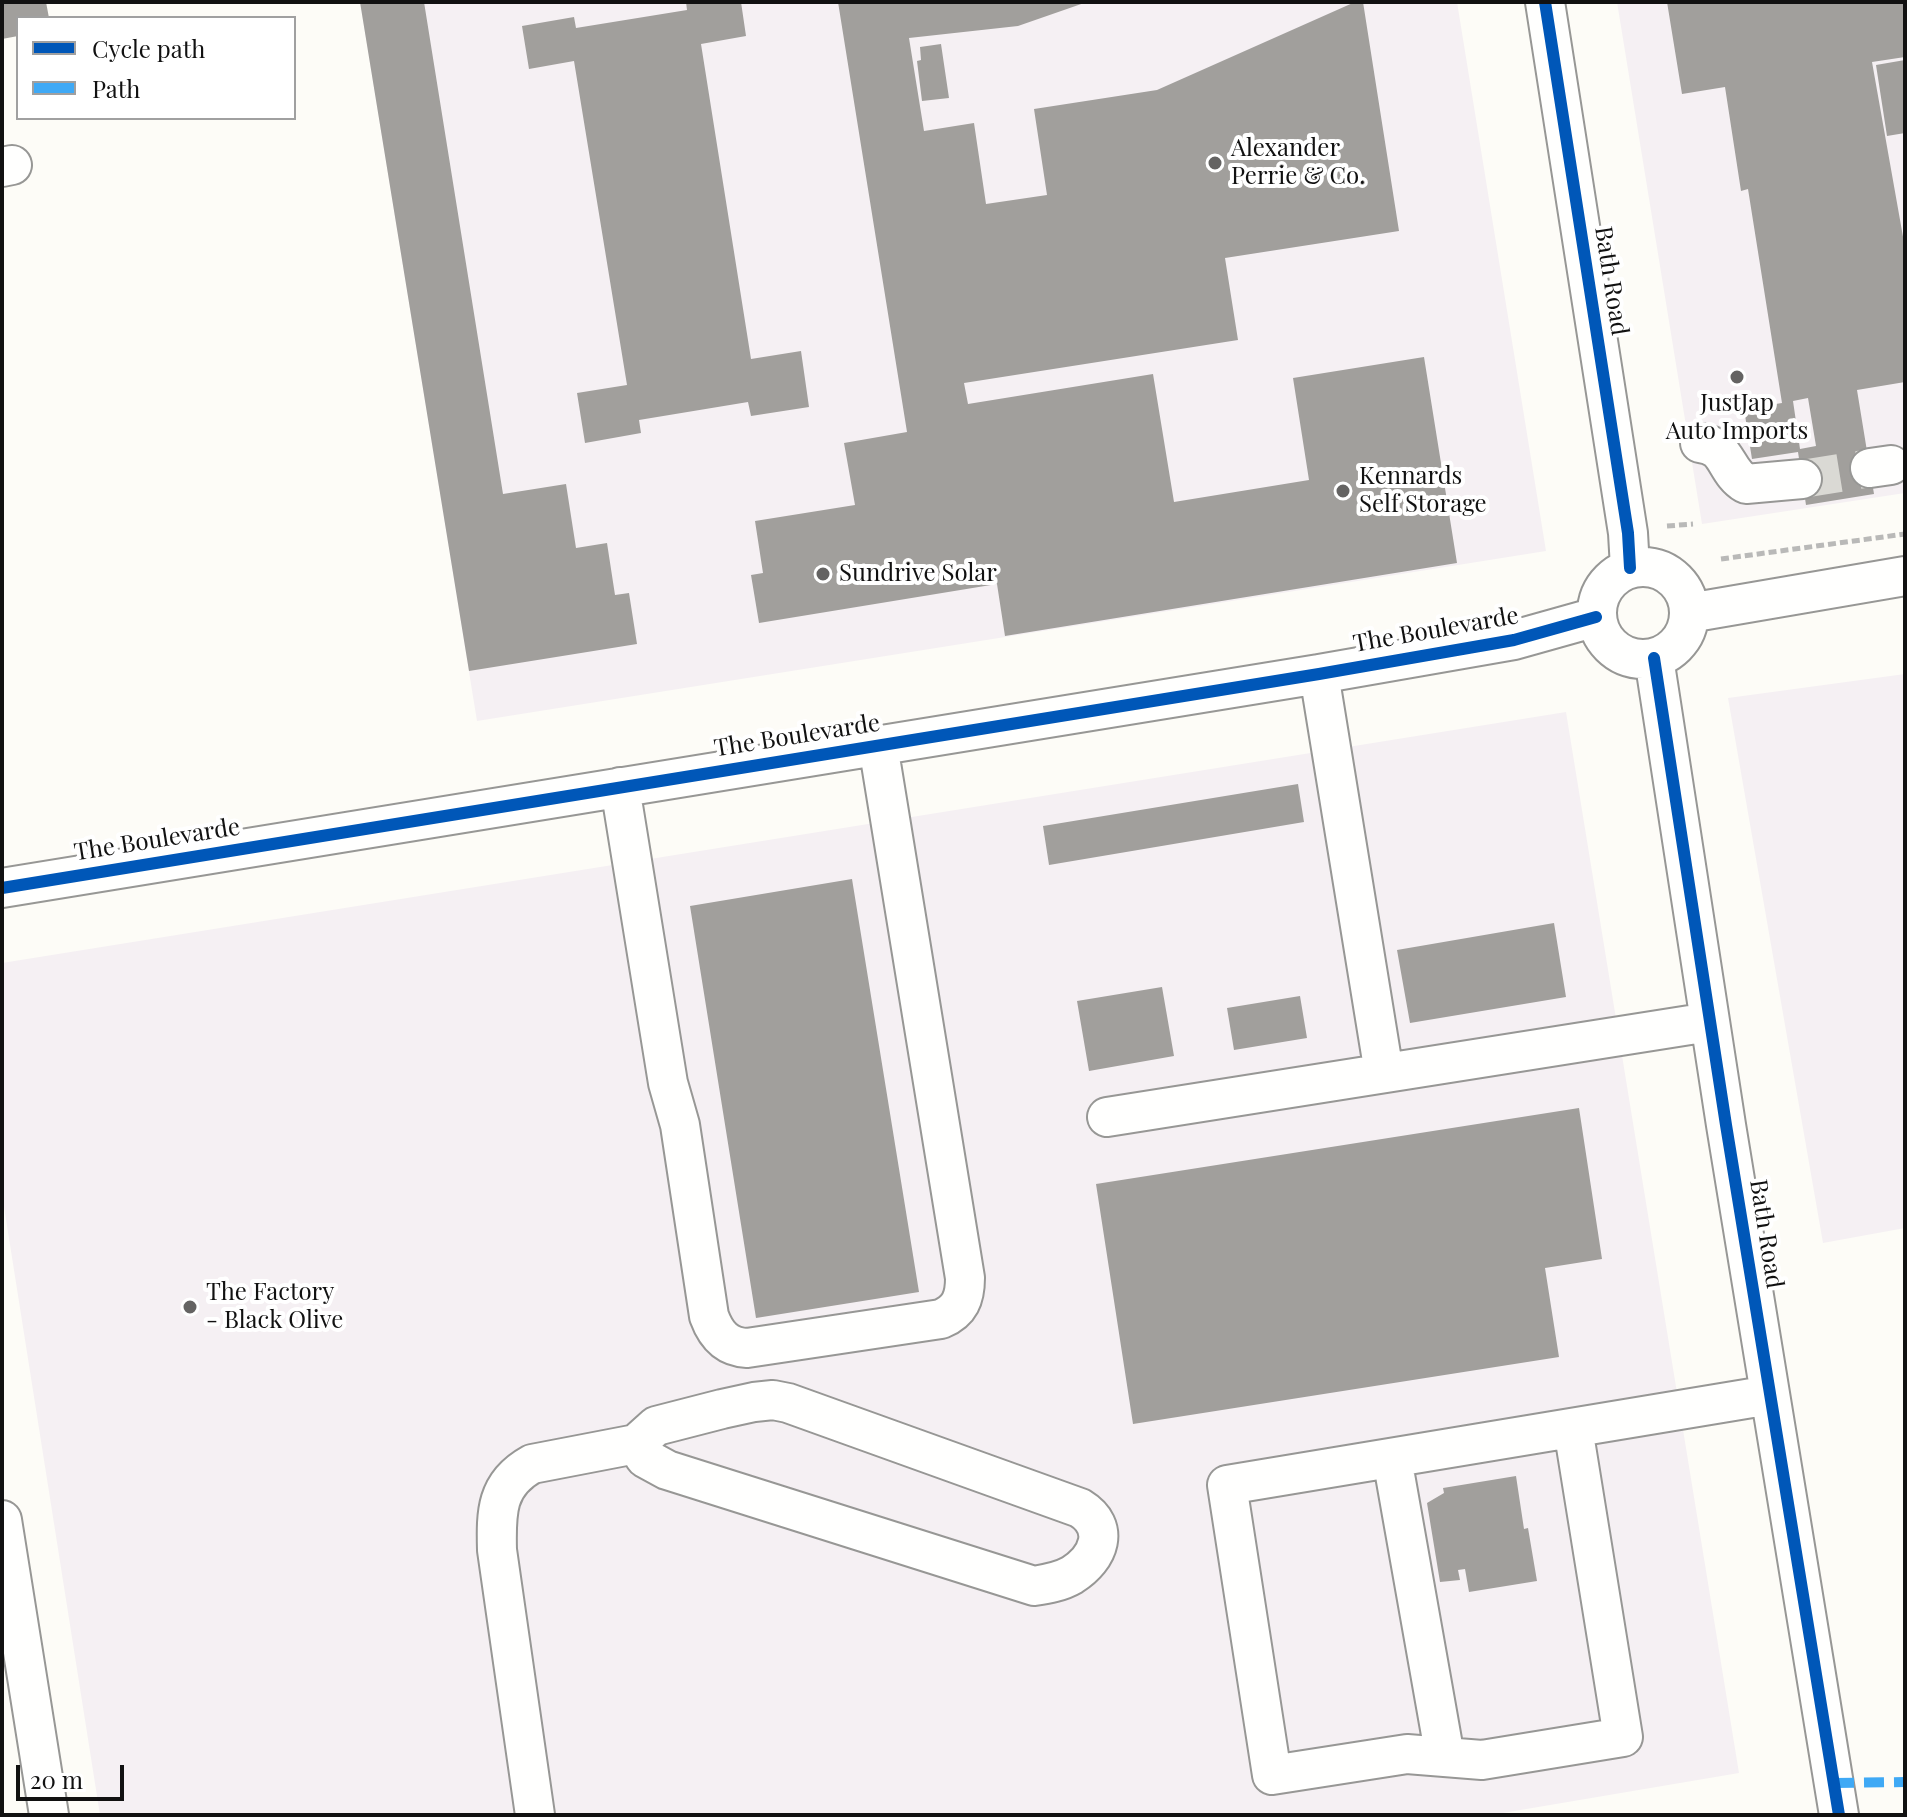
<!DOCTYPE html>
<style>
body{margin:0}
#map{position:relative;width:1907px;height:1817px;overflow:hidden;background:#fdfcf7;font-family:"Playfair Display",serif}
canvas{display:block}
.frame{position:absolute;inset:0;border:4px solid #111;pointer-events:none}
.legend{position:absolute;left:16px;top:16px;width:280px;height:104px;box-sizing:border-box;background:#fff;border:2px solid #a0a0a0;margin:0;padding:10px 14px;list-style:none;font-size:24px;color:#111}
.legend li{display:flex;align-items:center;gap:16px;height:40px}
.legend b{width:40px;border:2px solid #a0a0a0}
.scale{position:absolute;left:16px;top:1765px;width:108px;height:36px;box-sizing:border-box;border:4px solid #111;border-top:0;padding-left:10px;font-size:24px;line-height:28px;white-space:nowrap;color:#111;-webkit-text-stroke:6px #fff;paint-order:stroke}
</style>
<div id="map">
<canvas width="1907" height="1817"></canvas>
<div class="frame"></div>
<ul class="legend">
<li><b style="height:10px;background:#0057b8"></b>Cycle path</li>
<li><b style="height:10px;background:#3fa9f5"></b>Path</li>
</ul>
<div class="scale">20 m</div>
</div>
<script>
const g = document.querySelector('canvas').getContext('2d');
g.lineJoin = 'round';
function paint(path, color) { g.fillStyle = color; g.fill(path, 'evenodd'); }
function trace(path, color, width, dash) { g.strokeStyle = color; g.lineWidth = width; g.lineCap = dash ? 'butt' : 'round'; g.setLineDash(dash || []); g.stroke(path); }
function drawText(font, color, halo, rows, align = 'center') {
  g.font = font + ' "Playfair Display",serif'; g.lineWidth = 8; g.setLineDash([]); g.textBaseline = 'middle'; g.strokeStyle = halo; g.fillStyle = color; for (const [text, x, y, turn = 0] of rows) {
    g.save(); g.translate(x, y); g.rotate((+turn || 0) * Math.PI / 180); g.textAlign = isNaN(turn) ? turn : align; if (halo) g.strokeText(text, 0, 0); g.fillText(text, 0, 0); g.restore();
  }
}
const industrial = new Path2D(`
 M 360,2 L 1457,2 L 1546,551 L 477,721 Z
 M 1617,2 L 1905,2 L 1905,493 L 1702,524 Z
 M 1905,674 L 1905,1228 L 1823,1243 L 1728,698 Z
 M 1566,712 L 1739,1773 L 1491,1815 L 100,1815 L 2,1194 L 2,963 Z`);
const building = new Path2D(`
 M 2,2 L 46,2 L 49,18 L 18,18 L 18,36 L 2,39 Z
 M 360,2 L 424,2 L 503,494 L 566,484 L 576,548 L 607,543 L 615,595 L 629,593 L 637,644 L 469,671 Z
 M 686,2 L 741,2 L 746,36 L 701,44 L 751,359 L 801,351 L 809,407 L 751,416 L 748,402 L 639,420 L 641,433 L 585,443 L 577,393 L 627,385 L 574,61 L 529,69 L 522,26 L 574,17 L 576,28 L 687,10 Z
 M 838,2 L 1087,2 L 1018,26 L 909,38 L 924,131 L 974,123 L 986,204 L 1047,195 L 1034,109 L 1157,90 L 1355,2 L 1363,2 L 1399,231 L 1225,258 L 1238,340 L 964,383 L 968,404 L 1153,374 L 1174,502 L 1309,480 L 1293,378 L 1424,357 L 1457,563 L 1005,636 L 997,584 L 759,623 L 751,575 L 763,573 L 755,521 L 855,505 L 844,443 L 907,432 Z
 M 1667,2 L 1905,2 L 1905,57 L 1872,62 L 1905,248 L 1905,382 L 1857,390 L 1874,494 L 1806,505 L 1798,452 L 1752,459 L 1744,409 L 1782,403 L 1748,189 L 1741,191 L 1725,87 L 1682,94 ZM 1808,398 L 1816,446 L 1800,449 L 1793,401 Z
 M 941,44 L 949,98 L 922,101 L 917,61 L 921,60 L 920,47 Z
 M 1905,60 L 1905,133 L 1887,136 L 1876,65 Z
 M 1298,784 L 1304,822 L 1049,865 L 1043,826 Z
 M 852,879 L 919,1292 L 756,1318 L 690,906 Z
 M 1554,923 L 1566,997 L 1410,1023 L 1397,950 Z
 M 1162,987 L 1174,1056 L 1089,1071 L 1077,1001 Z
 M 1300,996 L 1307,1038 L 1234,1050 L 1227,1008 Z
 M 1579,1108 L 1602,1259 L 1545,1268 L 1559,1357 L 1133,1424 L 1096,1184 Z
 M 1516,1476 L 1524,1529 L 1528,1528 L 1537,1581 L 1469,1592 L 1465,1569 L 1458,1570 L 1460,1580 L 1440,1582 L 1427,1503 L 1444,1493 L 1443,1488 Z`);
const minorTunnel = new Path2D(`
 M 1802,479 L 1870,468`);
const path = new Path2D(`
 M 1667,526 L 1693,524
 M 1721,559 L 1905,534`);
const minor = new Path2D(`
 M 1545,2 L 1628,533 L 1630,568
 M 2,167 L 12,165
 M 1700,443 C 1729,446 1724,471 1746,484 L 1802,479
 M 1870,468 L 1891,465
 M1597 613a46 46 0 1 1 92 0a46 46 0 1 1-92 0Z
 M 1689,613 L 1905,576
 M 1654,658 L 1726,1125 L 1839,1815
 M 1319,674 L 1384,1073
 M 620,787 L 668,1083 L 680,1125 L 709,1316 C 716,1335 726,1347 747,1348 L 941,1319 C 960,1311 965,1298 965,1278 L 878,745
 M 2,888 L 1319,674 L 1514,640 L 1596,617
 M 1107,1117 L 1709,1022
 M 1573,1428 L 1623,1737 L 1482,1760 L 1407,1754 L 1272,1775 L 1227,1485 C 1408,1455 1589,1425 1770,1395
 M 1392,1458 L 1445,1757
 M 2,1520 L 49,1815
 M 535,1815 L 497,1550 C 496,1512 496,1484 532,1464 L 636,1444 L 656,1426 L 722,1409 L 754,1402 L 773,1400 L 788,1403 L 1080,1508 C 1111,1527 1099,1558 1072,1575 C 1060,1582 1047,1584 1034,1586 L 667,1470 L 645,1458 L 636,1444`);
const quiet = new Path2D(`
 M 1834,1783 L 1905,1782`);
const cycleway = new Path2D(`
 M 1545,2 L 1628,533 L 1630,568
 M 1654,658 L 1726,1125 L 1839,1815
 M 2,888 L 1319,674 L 1514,640 L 1596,617`);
const markers = [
 [1215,163,8,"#646362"],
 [1737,377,8,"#646362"],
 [1343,491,8,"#646362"],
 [823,574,8,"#646362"],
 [190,1307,8,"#646362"]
];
const poiNames = [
 ["Alexander",1231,149],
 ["Perrie & Co.",1231,177],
 ["JustJap",1737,404,"center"],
 ["Auto Imports",1737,432,"center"],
 ["Kennards",1359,477],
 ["Self Storage",1359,505],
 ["Sundrive Solar",839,574],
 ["The Factory",206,1293],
 ["- Black Olive",206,1321]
];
const streetNames = [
 ["Bath Road",1611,281,81],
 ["The Boulevarde",1436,630,-10],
 ["The Boulevarde",797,736,-9],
 ["The Boulevarde",157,840,-9],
 ["Bath Road",1766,1234,81]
];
paint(industrial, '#f5f0f3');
paint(building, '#a19f9c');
trace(minorTunnel, '#dad9d4', 38, [38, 19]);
trace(minor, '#979795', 42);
trace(path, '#b9b9b8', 5, [8, 4]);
trace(minor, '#fffffe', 38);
trace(quiet, '#3fa9f5', 10, [20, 10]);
trace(cycleway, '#0057b8', 12);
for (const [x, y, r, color] of markers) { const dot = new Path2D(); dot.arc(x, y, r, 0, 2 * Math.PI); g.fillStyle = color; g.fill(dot); trace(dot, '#fff', 3); }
drawText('24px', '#111', '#fff', poiNames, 'left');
drawText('24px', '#111', '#fff', streetNames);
</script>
